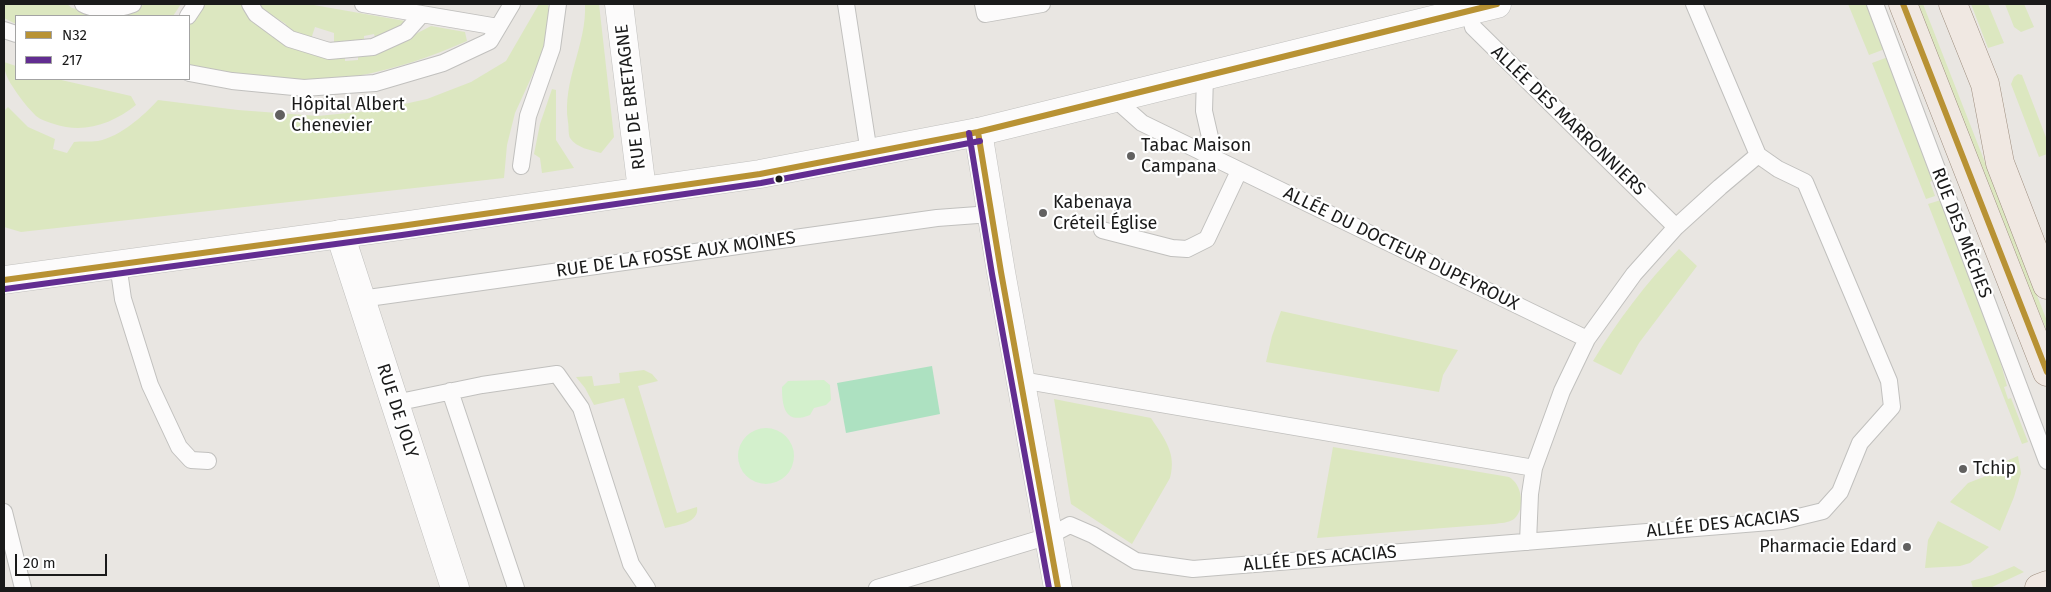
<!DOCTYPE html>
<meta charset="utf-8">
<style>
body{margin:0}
#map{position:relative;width:2051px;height:592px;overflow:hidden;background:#e9e6e2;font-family:"Fira Sans",sans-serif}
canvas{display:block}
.frame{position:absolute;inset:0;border:5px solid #1a1a1a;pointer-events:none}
.legend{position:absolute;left:15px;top:15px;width:175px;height:65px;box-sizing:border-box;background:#fff;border:1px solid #a3a3a3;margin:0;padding:6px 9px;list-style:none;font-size:15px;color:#1a1a1a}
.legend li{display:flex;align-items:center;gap:10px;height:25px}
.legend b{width:25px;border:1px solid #a3a3a3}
.scale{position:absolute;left:15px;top:554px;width:92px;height:22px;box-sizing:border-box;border:2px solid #1a1a1a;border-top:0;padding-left:6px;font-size:15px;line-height:18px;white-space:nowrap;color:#1a1a1a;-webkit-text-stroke:4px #fff;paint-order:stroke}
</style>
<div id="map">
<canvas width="2051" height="592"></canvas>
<div class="frame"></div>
<ul class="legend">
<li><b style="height:6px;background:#b89234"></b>N32</li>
<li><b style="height:6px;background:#622d91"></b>217</li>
</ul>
<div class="scale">20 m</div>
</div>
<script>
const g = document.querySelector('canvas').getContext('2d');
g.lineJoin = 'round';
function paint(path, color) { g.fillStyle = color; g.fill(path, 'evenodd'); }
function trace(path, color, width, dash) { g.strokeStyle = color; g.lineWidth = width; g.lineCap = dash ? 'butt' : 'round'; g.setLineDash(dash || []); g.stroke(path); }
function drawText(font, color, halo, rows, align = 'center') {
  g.font = font + ' "Fira Sans",sans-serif'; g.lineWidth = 4.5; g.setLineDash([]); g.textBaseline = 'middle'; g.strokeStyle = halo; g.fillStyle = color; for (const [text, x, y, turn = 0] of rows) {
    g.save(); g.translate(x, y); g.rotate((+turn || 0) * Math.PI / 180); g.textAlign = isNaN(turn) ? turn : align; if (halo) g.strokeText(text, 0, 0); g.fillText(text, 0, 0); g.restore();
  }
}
const grass = new Path2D(`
 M 4,4 L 67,4 L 72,8 L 97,14 L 126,12 L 146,4 L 181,4 L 173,16 L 16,16 L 16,24 L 4,18 Z
 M 204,4 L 240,4 L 261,27 L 345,56 L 345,61 L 358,60 L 358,56 L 402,41 L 431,26 L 465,32 L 467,41 C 431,57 395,69 357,76 C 308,85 238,77 189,69 L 189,26 Z
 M 257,4 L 308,4 L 405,21 L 403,26 L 376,41 L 374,34 L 364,36 L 364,45 L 334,45 L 334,33 L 315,27 L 311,39 L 284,30 L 286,24 L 276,18 L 272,21 Z
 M 539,4 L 548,4 L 549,17 L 542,54 L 515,113 L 507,145 L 504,178 L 21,232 L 4,227 L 4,111 L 8,107 L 28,127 L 55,139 L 53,149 L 67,153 L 74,142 C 81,141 90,142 98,141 C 121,136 142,117 158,100 L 238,110 L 318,116 L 377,110 L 427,99 L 471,82 L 506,61 Z
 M 585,4 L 599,4 L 614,137 L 601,153 C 590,150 577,148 570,138 C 568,134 569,127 568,122 C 562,80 587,45 585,4 Z
 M 1848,4 L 1867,4 L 1885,49 L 1869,55 Z
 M 1915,4 L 1923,4 L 2047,321 L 2047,331 L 2014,255 Z
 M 1971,4 L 1988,4 L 2004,43 L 1988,48 Z
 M 2005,4 L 2024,4 L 2034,27 L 2021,32 L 2014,27 Z
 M 1888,57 L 1936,179 L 1930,182 L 1935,196 L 1926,199 L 1872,63 Z
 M 4,62 L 16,66 L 16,79 L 57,79 L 131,96 L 136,105 C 112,124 84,134 54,124 C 48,122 41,120 36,116 C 30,110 24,103 19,96 C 11,84 4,76 4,62 Z
 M 2018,74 L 2022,75 L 2047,140 L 2047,154 L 2039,157 L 2011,84 L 2014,77 Z
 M 552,89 L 556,90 L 556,140 L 574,168 L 542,173 L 540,158 L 534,154 L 540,124 Z
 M 1944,199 L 1984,302 L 2007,386 L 2004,387 L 2008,399 L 2011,398 L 2028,442 L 2022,444 L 1928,204 Z
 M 1679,249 L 1697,266 L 1639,343 L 1621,375 L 1593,361 C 1618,320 1646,283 1679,249 Z
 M 1281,311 L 1458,350 L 1443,375 L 1439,392 L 1266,362 L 1272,336 Z
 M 644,370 L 652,374 L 658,381 L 638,386 L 677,513 L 697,507 C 700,523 677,525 665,528 L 624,398 L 594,405 L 585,388 L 576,377 L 592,376 L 594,386 L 620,383 L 619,373 Z
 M 1054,399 L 1151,418 C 1164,438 1177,453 1170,478 L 1132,544 L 1071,504 Z
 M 1333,447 L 1509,477 C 1522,484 1526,509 1514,519 C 1509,523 1500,523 1494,524 L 1317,538 Z
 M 2018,456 L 2021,473 L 2014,497 L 2000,531 L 1950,502 L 1968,483 L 1999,471 L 2006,461 Z
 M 1938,521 L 1989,547 L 1970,563 L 1960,566 L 1925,568 L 1928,540 Z
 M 2014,566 L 2024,572 L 1990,588 L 1973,588 L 1971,581 L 1993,575 Z`);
const park = new Path2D(`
 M 824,380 L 830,385 L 831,400 L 826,405 L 814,408 L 810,415 C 785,425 782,407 782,387 L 788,381 Z
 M738 456a28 28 0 1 1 56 0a28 28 0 1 1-56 0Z`);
const pitch = new Path2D(`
 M 932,366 L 940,414 L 846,433 L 837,383 Z`);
const service = new Path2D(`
 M 83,4 C 96,12 120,9 133,4
 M 250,4 L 256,14 L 290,39 L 329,51 L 373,47 L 406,32 L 422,14
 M 363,4 L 498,27
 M 846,4 L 869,153
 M 983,4 L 985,14 L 1042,4
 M 1875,4 L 2047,461
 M 1469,11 L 1473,27 L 1676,227
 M 188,16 L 196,4
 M 4,30 L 16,34
 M 189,73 L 232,81 L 304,88 L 375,83 L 443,63 L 490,41 L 512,4
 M 1205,76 L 1204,111 L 1215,159
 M 1115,99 L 1142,123 L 1587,339
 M 521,166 L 528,116 L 552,48 L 558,4
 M 1102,230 L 1172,248 L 1187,249 L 1207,239 L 1239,171
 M 118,264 L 123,299 L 150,385 L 179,447 L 191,460 L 208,461
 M 361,299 L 937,218 L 991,214
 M 1021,380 L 1534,468
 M 450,391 L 516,588
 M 395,403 L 482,385 L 557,374 L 581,408 L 631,564 L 647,588
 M 4,512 L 23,588
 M 1528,542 L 1530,494 L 1534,468 L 1562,391 L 1587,339 L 1634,274 L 1676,227 L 1720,187 L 1758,155
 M 877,588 L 1049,536 L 1070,525 L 1093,535 L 1136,561 L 1193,569 L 1782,521 L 1823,511 L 1840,492 L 1860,443 L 1892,407 L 1889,381 L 1805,182 L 1778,169 L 1758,155 L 1694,4`);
const minor = new Path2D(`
 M 619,4 L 642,190
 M 978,132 L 1001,272 L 1058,588
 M 340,234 L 455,588`);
const tertiary = new Path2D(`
 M 4,280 L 401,226 L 760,174 L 978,132 L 1497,4`);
const primary = new Path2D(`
 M 1903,4 L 2047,372
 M 1953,4 L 1985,84 L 2000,163 L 2047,285
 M 2039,588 L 2047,585`);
const bus1 = new Path2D(`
 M 1903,4 L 2047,372
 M 978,132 L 1001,272 L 1058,588
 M 4,280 L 401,226 L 760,174 L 978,132 L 1497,4`);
const bus2 = new Path2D(`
 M 969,133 L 992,274 L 1049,588
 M 5,289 L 402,235 L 761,183 L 980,141`);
const markers = [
 [280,115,6,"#626160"],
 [1131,156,5,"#626160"],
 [779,179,4.5,"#1a1a1a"],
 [1043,213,5,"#626160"],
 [1963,469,5,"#626160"],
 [1907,547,5,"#626160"]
];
const streetNames = [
 ["RUE DE BRETAGNE",631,97,-97],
 ["ALLÉE DES MARRONNIERS",1568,121,44],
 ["RUE DES MÈCHES",1961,233,69],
 ["ALLÉE DU DOCTEUR DUPEYROUX",1401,249,26],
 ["RUE DE LA FOSSE AUX MOINES",676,255,-8],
 ["RUE DE JOLY",397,411,72],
 ["ALLÉE DES ACACIAS",1723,524,-6],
 ["ALLÉE DES ACACIAS",1320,559,-5]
];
const poiNames = [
 ["Hôpital Albert",291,105],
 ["Chenevier",291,126],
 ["Tabac Maison",1141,146],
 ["Campana",1141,167],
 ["Kabenaya",1053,203],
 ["Créteil Église",1053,224],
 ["Tchip",1973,469],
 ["Pharmacie Edard",1897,547,"right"]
];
paint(grass, '#dce7c0');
paint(park, '#d3f0cc');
paint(pitch, '#ade1c1');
trace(service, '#c1c0be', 18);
trace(minor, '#c1c0be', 29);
trace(tertiary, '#c1c0be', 29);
trace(primary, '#9f8f80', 29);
trace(service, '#fcfbfb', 16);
trace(minor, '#fcfbfb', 28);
trace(tertiary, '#fcfbfb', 28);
trace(primary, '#f0e8e2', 28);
trace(bus1, '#b89234', 6);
trace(bus2, '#622d91', 6);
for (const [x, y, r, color] of markers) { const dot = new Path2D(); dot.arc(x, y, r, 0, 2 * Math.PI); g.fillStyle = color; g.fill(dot); trace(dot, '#fff', 2); }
drawText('18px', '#1a1a1a', '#fff', streetNames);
drawText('18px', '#1a1a1a', '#fff', poiNames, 'left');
</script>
